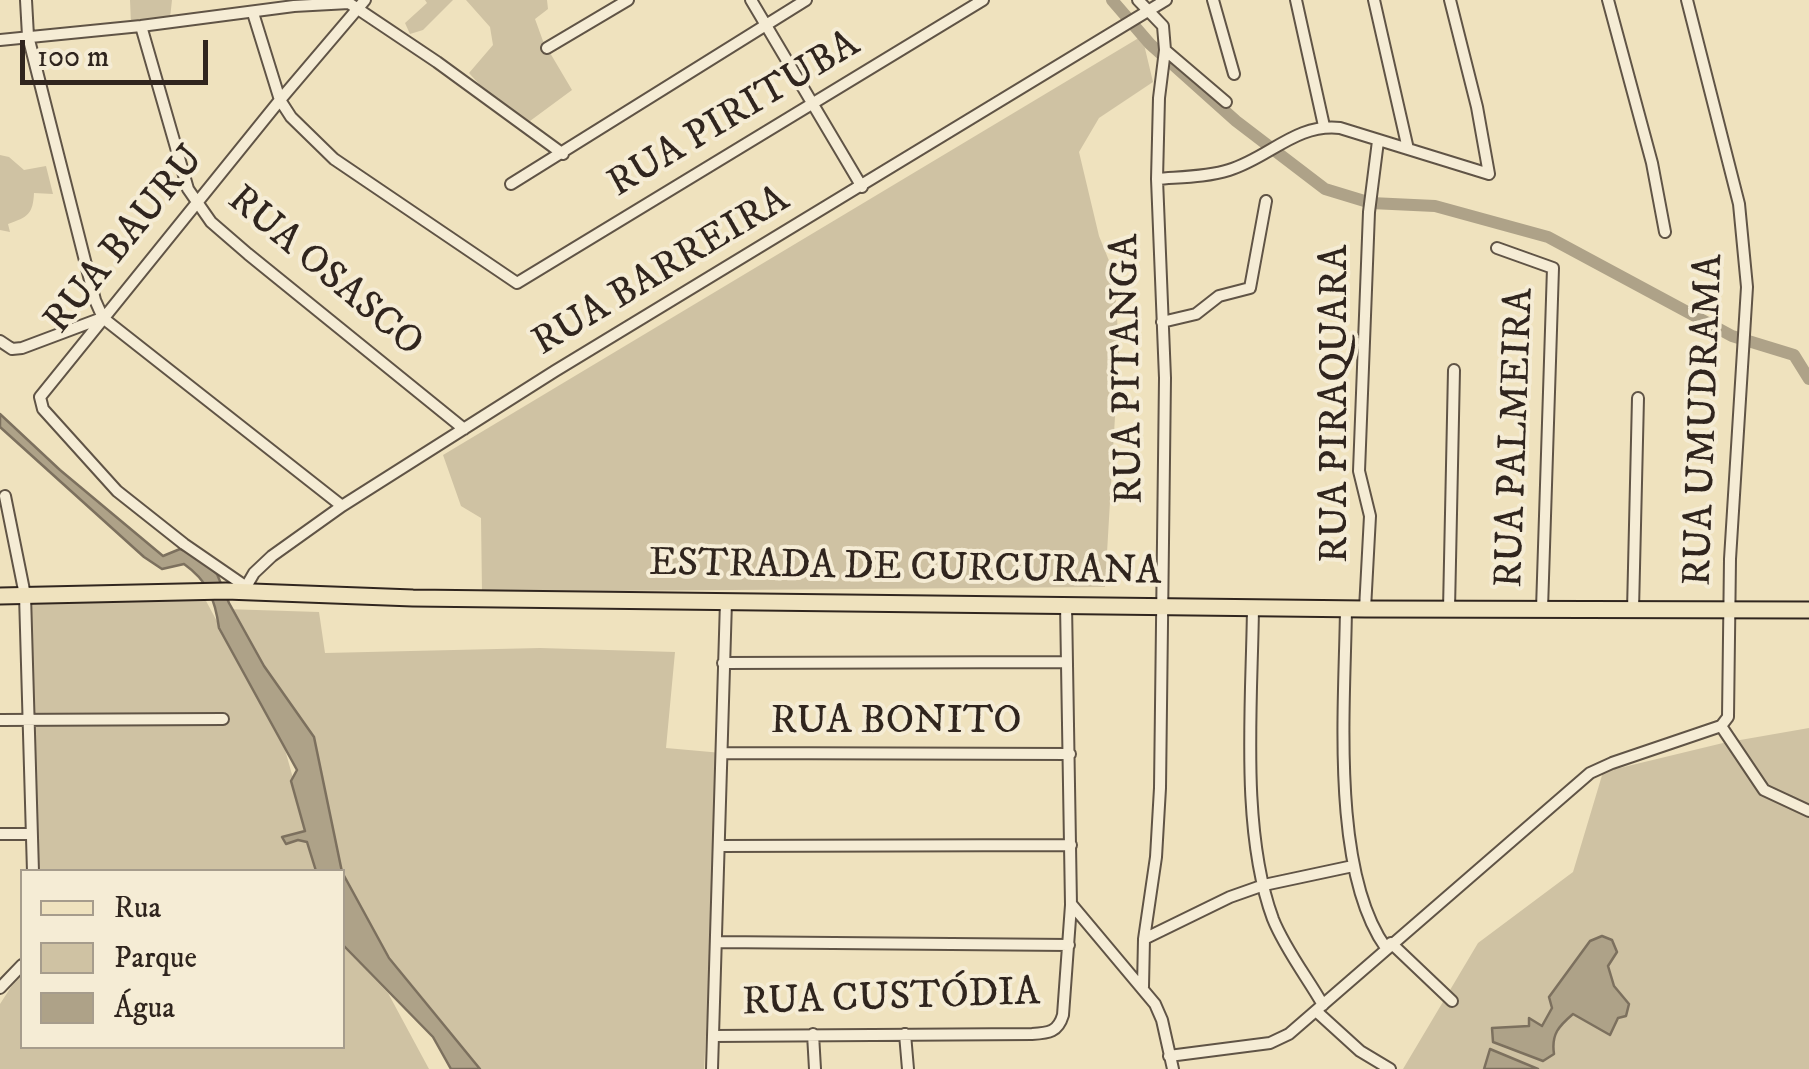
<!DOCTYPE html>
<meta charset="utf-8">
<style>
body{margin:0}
#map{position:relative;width:1809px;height:1069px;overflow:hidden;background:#efe2be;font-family:"IM FELL DW Pica",serif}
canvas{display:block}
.legend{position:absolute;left:20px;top:869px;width:325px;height:180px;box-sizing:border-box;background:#f5ecd5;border:2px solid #a69c8c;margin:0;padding:12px 18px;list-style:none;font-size:30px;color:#30251e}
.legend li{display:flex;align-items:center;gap:20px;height:50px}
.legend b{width:50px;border:2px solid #a69c8c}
.scale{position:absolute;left:20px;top:40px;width:188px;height:45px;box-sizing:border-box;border:5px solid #30251e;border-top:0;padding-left:12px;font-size:30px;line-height:35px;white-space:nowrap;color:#30251e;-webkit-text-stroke:8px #f5ecd5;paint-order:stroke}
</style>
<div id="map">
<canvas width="1809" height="1069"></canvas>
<ul class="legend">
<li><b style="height:12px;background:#efe2be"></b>Rua</li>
<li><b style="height:28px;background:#cfc2a3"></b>Parque</li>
<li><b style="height:28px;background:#aea288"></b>Água</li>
</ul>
<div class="scale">100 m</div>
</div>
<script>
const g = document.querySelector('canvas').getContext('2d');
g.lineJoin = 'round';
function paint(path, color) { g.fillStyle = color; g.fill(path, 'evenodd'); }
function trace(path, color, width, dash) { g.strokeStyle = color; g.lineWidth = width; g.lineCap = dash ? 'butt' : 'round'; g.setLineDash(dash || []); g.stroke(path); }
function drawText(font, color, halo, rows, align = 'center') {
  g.font = font + ' "IM FELL DW Pica",serif'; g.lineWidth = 8; g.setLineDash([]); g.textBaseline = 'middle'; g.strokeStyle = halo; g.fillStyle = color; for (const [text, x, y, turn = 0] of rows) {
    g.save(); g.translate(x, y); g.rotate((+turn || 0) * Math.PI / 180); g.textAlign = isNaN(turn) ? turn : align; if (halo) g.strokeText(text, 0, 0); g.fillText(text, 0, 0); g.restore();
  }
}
const green = new Path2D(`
 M 130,0 L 172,0 L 170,18 L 131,24 Z
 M 425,0 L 453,0 L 423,30 L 410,34 L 405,23 L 427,3 Z
 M 466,0 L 547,0 L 548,9 L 535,19 L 543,41 L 572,90 L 530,121 L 490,96 L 469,73 L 493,45 L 490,27 Z
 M 1142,36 L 1153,82 L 1099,118 L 1079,152 L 1099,236 L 1114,273 L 1119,348 L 1105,587 L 482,592 L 481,518 L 461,506 L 443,455 Z
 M 0,140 L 0,155 L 9,157 L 24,170 L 46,166 L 53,194 L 34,193 C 33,214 28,217 8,224 L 10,232 L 0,230 Z
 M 205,599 L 284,746 L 319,871 L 35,871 L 25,604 Z
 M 225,609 L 319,612 L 325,653 L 540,648 L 675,652 L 666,748 L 722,753 L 704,1069 L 480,1069 L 385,951 L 344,879 L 314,737 Z
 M 1809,728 L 1809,1069 L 1403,1069 L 1478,943 L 1573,872 L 1603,772 L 1723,743 Z
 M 343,946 L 388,993 L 429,1069 L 0,1069 L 0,1004 L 22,970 L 22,1046 L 342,1046 Z`);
const water = new Path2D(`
 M 0,414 L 60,470 L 163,556 L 180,549 L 199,556 L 217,574 L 229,603 L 264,666 L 314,737 L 342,872 L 316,871 L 307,842 L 298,840 L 286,844 L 282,837 L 305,831 L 291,781 L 297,770 L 219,628 C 215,599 208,581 184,564 L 162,569 L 144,557 L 0,427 Z
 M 342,872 L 389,958 L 480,1069 L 451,1069 L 433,1037 L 343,945 Z
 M 1602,936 L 1612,940 L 1617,952 L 1608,966 L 1614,986 L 1629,1004 L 1626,1016 L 1618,1018 L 1610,1035 L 1573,1014 C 1559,1026 1551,1034 1554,1054 L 1543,1061 L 1493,1042 L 1492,1028 L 1529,1026 L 1529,1018 L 1542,1026 L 1552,1008 L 1549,997 L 1590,941 Z
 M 1490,1049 L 1538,1069 L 1484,1069 Z`);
const canal = new Path2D(`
 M 1112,0 L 1150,44 L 1236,121 L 1325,189 L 1371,203 L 1435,206 L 1548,237 L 1732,336 L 1794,355 L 1809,379`);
const street = new Path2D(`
 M 26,0 L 28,36 L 95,300 L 103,318 L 342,506
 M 751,0 L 862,187
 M 1138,0 L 1163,26 L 1165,50 L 1226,102
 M 1213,0 L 1234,74
 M 1296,0 L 1324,126
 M 1374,0 L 1408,149
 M 1608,0 L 1652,163 L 1665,232
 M 1687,0 L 1739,204 L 1747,287 L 1730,559 L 1728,717 L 1721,726
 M 253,13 L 280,100 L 291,117 L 334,159 L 517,283 L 983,0
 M 141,26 L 188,189 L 211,222 L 248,254 L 464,429
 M 0,40 L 141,26 L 294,6 L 349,3 L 437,62 L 563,154
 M 547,48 L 628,0
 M 1157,179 C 1180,177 1207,177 1229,170 C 1269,158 1296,123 1340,128 L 1489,174 L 1477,107 L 1450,0
 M 511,184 L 806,0
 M 1497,248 L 1553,268 L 1542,609
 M 1162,322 L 1196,314 L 1219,296 L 1250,288 L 1266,201
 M 0,341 L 12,349 L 22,348 L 102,318
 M 5,496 L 25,595 L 33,872
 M 245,586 L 184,544 L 117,491 L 43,409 L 40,397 L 280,100 L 365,0
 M 243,592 L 254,573 L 272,556 L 342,506 L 555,371 L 1166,0
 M 1253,607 C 1252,702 1240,830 1273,919 C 1285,949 1307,977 1323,1005
 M 1346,608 C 1345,703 1330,870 1386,948
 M 1365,609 L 1370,516 L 1359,471 L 1369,212 L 1378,141
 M 1449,609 L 1454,370
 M 1633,610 L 1638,398
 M 723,663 L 1066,662
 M 0,720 L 223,719
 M 1721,726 L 1764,790 L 1809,811
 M 722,753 L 1070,754
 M 0,834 L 31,834
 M 720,846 L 1071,845
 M 1072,905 L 1155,1004 L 1162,1020 L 1173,1069
 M 1144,939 L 1230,897 L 1264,885 L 1353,866
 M 716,942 L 1069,945
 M 1391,943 L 1452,1001
 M 1143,987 L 1144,939 L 1156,857 L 1160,788 L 1165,378 L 1157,179 L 1159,98 L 1165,50
 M 0,988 L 22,965
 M 1316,1011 L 1360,1051 L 1390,1069
 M 813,1034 L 815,1069
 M 905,1034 L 908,1069
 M 713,1036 L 1032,1034 C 1049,1033 1058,1032 1063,1015 L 1071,905 L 1066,604
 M 1169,1056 L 1270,1043 L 1289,1034 L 1590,773 L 1612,763 L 1721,726
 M 712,1069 L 726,601`);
const primary = new Path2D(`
 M 0,596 L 226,591 L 413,598 L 1365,609 L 1809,610`);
const streetNames = [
 ["RUA PIRITUBA",735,116,-31],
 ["RUA BAURU",126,241,-51],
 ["RUA OSASCO",324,273,40],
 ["RUA BARREIRA",662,273,-31],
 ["RUA PITANGA",1130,369,-91],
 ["RUA PIRAQUARA",1338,404,-90],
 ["RUA UMUDRAMA",1706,420,-88],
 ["RUA PALMEIRA",1517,438,-88],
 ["ESTRADA DE CURCURANA",905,570,1],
 ["RUA BONITO",896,724],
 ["RUA CUSTÓDIA",891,1000,-2]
];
paint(green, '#cfc2a3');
paint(water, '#aea288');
trace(water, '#7c705e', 2.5);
trace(canal, '#aea288', 12);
trace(street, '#605446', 14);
trace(primary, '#30251e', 19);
trace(street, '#f5ecd5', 10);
trace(primary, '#efe2be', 15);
drawText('40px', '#30251e', '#f5ecd5', streetNames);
</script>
